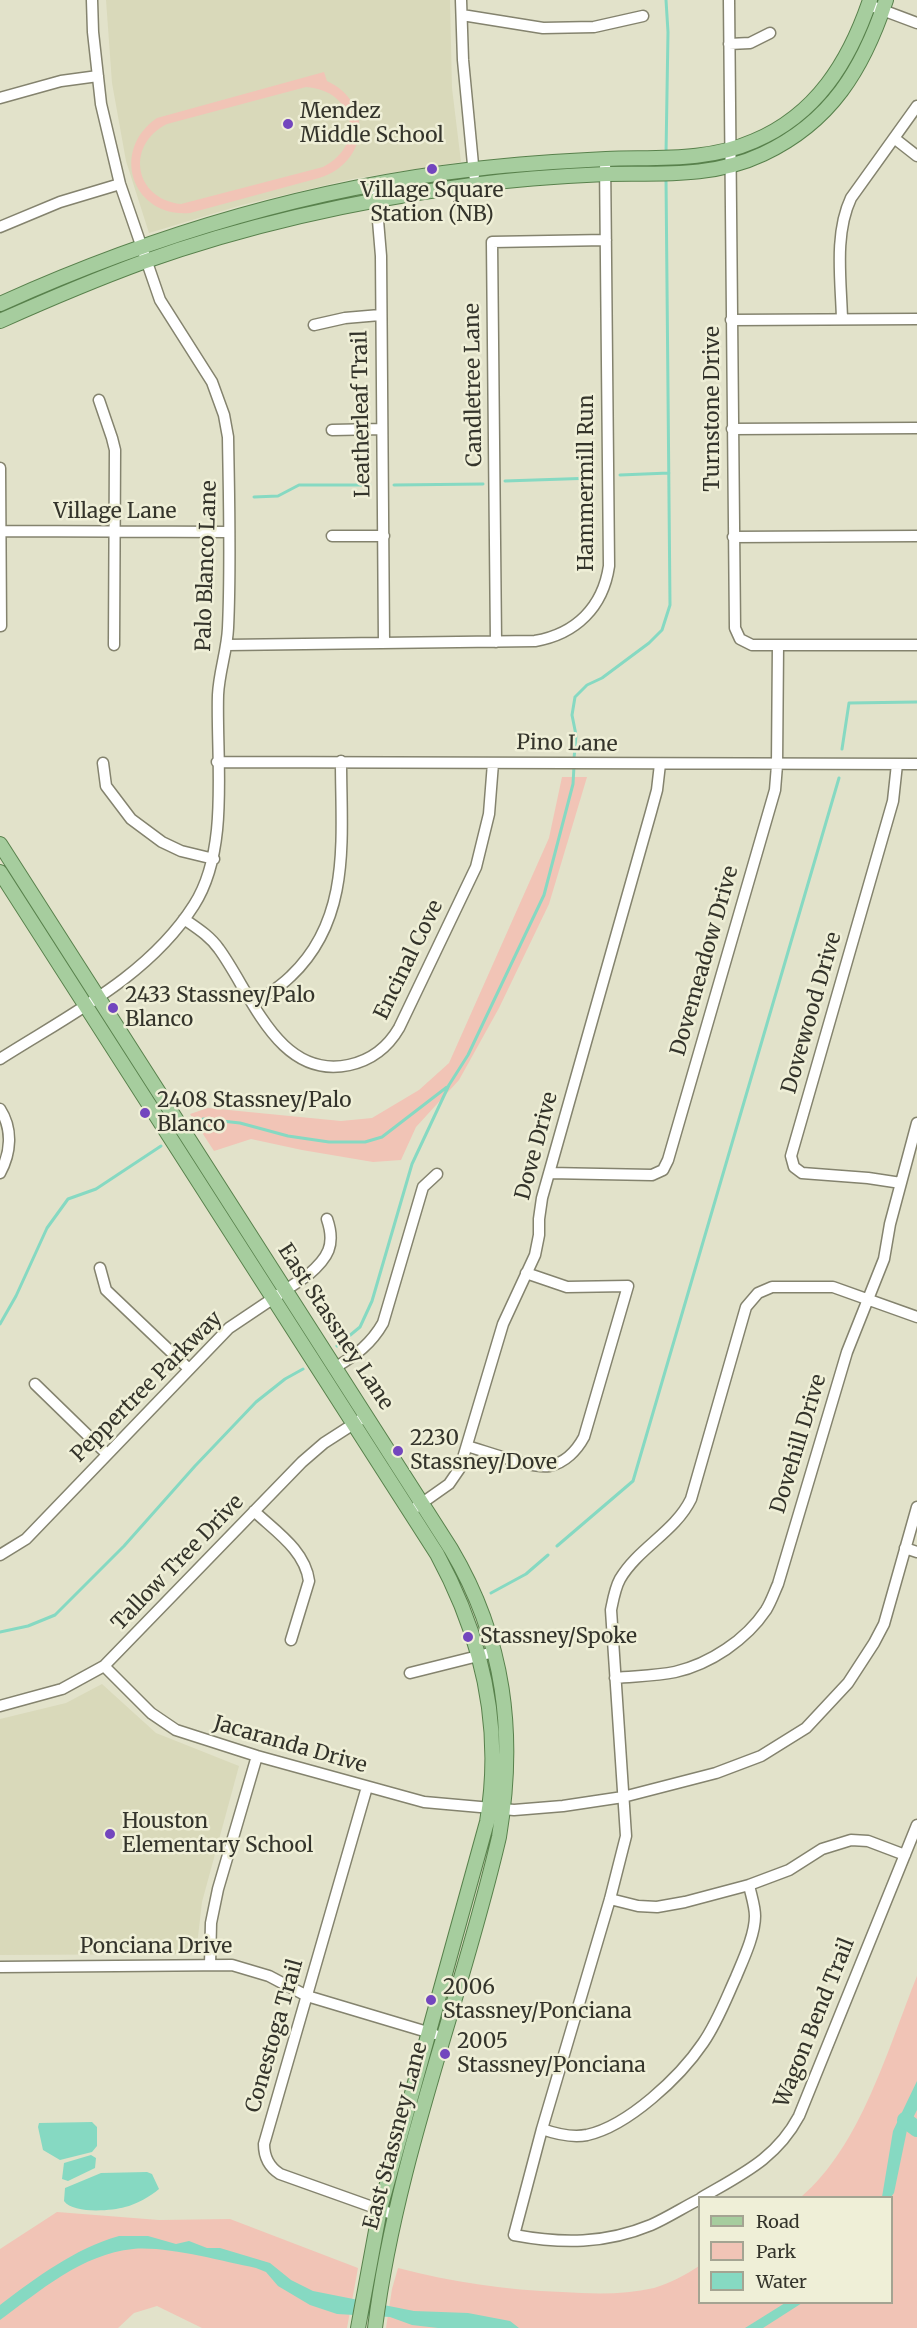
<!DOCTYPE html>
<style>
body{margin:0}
#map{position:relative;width:917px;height:2328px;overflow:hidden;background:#e2e2ca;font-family:Merriweather,serif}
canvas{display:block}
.legend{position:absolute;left:698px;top:2196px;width:195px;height:108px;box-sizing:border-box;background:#efefd7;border:2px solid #a4a492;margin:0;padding:8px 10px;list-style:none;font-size:18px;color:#34342b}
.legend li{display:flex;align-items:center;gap:12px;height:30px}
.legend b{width:30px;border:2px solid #a4a492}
</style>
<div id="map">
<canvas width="917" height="2328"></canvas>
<ul class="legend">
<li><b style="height:8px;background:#a6cd9e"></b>Road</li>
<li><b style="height:16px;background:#f1c4b6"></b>Park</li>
<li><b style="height:16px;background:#86d9c2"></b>Water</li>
</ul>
</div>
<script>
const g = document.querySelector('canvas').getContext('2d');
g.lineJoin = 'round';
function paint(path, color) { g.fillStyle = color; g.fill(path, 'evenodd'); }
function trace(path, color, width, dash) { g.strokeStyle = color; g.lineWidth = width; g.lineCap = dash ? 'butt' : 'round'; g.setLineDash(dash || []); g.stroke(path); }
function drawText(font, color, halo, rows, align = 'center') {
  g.font = font + ' Merriweather,serif'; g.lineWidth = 5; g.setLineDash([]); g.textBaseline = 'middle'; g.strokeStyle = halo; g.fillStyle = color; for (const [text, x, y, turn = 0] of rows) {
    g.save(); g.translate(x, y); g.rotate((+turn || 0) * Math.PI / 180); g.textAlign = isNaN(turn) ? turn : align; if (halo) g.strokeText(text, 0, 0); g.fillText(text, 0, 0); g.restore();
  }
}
const built = new Path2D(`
 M 106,0 L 450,0 L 452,88 L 461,162 L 352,179 L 242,205 L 149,233 L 126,161 L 112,83 Z
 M 102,1684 L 156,1733 L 239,1766 L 202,1902 L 196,1954 L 0,1955 L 0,1719 L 66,1703 Z`);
const green = new Path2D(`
 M 324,72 L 327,81 C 374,103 369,163 319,178 L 190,213 C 133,218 109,151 157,118 ZM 306,87 C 355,90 367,145 323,167 L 181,204 C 134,199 125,145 167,124 Z
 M 562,777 L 587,777 L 549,904 L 499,1008 L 459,1080 L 416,1127 L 401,1160 L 373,1162 L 302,1150 L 251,1139 L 214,1151 L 190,1114 L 208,1108 L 341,1121 L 372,1118 L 419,1090 L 449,1063 L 549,838 Z
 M 917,1976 L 917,2328 L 386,2328 L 392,2289 L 398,2268 C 452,2282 506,2290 562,2292 C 593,2294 624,2295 654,2288 C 670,2283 686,2275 699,2266 L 700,2302 L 892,2302 L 892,2198 L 801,2197 C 861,2146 888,2048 917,1976 Z
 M 57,2212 L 159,2220 L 230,2219 L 358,2268 L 347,2328 L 202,2328 L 157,2306 L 134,2313 L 118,2328 L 0,2328 L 0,2249 Z`);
const water = new Path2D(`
 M 917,2081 L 917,2110 L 907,2130 L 894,2193 L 891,2197 L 882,2197 L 893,2131 Z
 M 92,2122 L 97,2127 L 97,2146 L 92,2152 L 60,2160 L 43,2150 L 38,2127 L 39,2123 Z
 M 91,2155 L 96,2158 L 95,2168 L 68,2181 L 62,2179 L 64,2163 Z
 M 147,2172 L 152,2174 L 159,2189 C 151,2196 135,2205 125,2207 C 111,2211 73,2214 64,2201 L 65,2188 L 101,2173 Z
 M 119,2236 L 148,2236 L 176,2244 L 189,2241 L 207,2248 L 220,2248 L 270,2263 L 291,2280 L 313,2291 L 414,2311 L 468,2313 L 510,2321 L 519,2328 L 438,2328 L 412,2325 L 390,2317 L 337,2314 L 310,2305 L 278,2286 L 266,2272 L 256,2268 C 220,2261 168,2246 133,2249 C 82,2254 40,2291 0,2320 L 0,2305 C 37,2277 74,2249 119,2236 Z
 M 785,2303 L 802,2303 L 763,2328 L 745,2328 Z`);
const stream = new Path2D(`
 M 666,0 L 668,32 L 666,154
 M 620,475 L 669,473
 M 505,481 L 594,478
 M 394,485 L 483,484
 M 254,497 L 278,496 L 299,485 L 370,485
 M 842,749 L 849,703 L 917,702
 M 574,759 L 576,735 L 572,715 L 575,697 L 587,685 L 602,678 L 649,643 L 662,630 L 670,605 L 666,178
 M 195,1125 L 203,1119 L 240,1123 L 288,1136 L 329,1142 L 365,1142 L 382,1137 L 447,1087
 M 0,1324 L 16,1296 L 47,1228 L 68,1199 L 96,1189 L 161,1146
 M 337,1346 L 360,1327 L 372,1301 L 412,1164 L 449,1085 L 468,1055 L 544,895 L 573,784 L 574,766
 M 557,1546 L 633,1481 L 839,778
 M 491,1593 L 526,1574 L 548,1555
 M 0,1632 L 28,1626 L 55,1615 L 124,1546 L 195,1466 L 256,1402 L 285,1379 L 303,1369`);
const river = new Path2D(`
 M 905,2120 L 917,2129`);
const minor = new Path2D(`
 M 461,0 L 463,60 L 474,175
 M 729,0 L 735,628 L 740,639 L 752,645 L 917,645
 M 869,5 L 917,23
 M 462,15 L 543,28 L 594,27 L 643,16
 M 729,44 L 750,43 L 770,33
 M 0,98 L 61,81 L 98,76
 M 894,138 L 917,156
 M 375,185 L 381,256 L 384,643
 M 0,227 L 60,202 L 120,184
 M 842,319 C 841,280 834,234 851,198 L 917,106
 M 731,320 L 917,319
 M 314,325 L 345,318 L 380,315
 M 99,400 L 112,438 L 115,450 L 114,645
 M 732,429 L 917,428
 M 332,430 L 381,429
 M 0,468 L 1,626
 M 0,531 L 229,532
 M 332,536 L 384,536
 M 733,537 L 917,536
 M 496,642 L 492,242 L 606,240
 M 227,645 L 535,641 C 576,634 603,607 609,566 L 605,159
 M 217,762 L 917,764
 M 103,763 L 106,786 L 131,819 L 162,842 L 181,851 L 214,859
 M 897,764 L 893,801 L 791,1156 L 794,1167 L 802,1173 L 868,1178 L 901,1183
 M 184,919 C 197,928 210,936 219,949 C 252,994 278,1080 349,1065 C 372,1060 388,1047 399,1028 L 476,867 L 489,814 L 493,763
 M 254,1004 C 267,995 280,987 291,976 C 352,918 341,838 341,761
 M 0,1059 C 69,1015 149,976 194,905 C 230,849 216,760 218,695 C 219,672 227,651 228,628 C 231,564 229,500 228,437 L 224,415 L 212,382 L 160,300 L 120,184 L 101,104 L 93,32 L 92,0
 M 0,1109 C 13,1129 11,1153 0,1173
 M 549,1173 L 652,1175 L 663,1170 L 668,1160 L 775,790 L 777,765 L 778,645
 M 100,1268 L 106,1290 L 189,1369
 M 336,1367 C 356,1355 371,1344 383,1323 L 423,1187 L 437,1174
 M 35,1384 L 107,1454
 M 467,1446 C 485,1451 533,1469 549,1466 C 565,1463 577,1450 584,1437 L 628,1286 L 567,1287 L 526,1273
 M 415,1508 L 449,1484 L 460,1468 L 503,1324 L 535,1255 L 539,1235 L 539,1219 L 542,1198 L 651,812 L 657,790 L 660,764
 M 254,1511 C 275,1531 305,1550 309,1581 L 291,1640
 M 905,1548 L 917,1552
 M 0,1555 L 26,1539 L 229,1328 L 308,1275 C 328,1258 336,1245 327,1219
 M 104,1666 L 151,1713 L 176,1730 L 257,1756 L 424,1802 L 514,1810 L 563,1806 L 623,1797 L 716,1773 L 761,1756 L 806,1728 L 848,1683 L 874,1643 L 884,1624 L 917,1507
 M 410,1673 L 494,1652
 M 615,1678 C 634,1676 656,1676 675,1672 C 710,1664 746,1640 766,1610 C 771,1602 774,1593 778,1584 L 847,1352 L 884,1259 L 890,1224 L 917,1123
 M 0,1706 L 62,1689 L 104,1666 L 302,1462 L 324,1443 L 366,1416
 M 367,1787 L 264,2144 C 264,2157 269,2167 280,2174 L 395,2215
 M 610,1899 L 638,1906 L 657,1907 L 685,1902 L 749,1885 L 789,1870 L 822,1849 L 851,1840 L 868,1841 L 905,1855
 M 210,1965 L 211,1923 L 218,1889 L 257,1756
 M 0,1967 L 232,1965 L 269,1976 L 307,1996 L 434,2034
 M 542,2129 C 556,2134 571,2138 587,2135 C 628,2126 680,2077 703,2043 C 717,2023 726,1999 736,1977 C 743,1960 755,1935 755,1916 C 755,1906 751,1895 749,1885
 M 701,2198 C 742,2174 776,2159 799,2116 L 917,1825
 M 700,2199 C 684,2207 667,2218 651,2225 C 605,2244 562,2244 514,2235 L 542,2129 L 610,1899 L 626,1836 L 611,1610 C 613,1600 615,1588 620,1579 C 638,1548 675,1532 691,1499 L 746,1307 L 758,1293 L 772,1287 L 833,1287 L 917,1317`);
const major = new Path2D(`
 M 0,304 C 150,236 310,188 475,169 C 518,164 562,161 606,159 C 656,157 706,162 754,141 C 816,115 849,62 870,0
 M 0,321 C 47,300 94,280 143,262 C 249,224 360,200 472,185 C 516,179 562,176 606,174 C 660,173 712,178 763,154 C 831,122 863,69 886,0
 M 0,844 L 451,1549 C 505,1640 516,1734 499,1837 C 461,2001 396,2160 375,2328
 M 0,872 L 437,1554 C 482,1637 503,1728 487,1822 L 380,2209 L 358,2328`);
const markers = [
 [288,124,6,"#7346be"],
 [432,169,6,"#7346be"],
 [113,1008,6,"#7346be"],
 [145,1113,6,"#7346be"],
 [398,1451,6,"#7346be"],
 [468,1637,6,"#7346be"],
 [110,1834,6,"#7346be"],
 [431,2000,6,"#7346be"],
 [445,2054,6,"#7346be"]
];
const poiNames = [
 ["Mendez",300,112],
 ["Middle School",300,136],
 ["Village Square",432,191,"center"],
 ["Station (NB)",432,215,"center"],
 ["2433 Stassney/Palo",125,996],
 ["Blanco",125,1020],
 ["2408 Stassney/Palo",157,1101],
 ["Blanco",157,1125],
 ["2230",410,1439],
 ["Stassney/Dove",410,1463],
 ["Stassney/Spoke",480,1637],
 ["Houston",122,1822],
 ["Elementary School",122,1846],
 ["2006",443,1988],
 ["Stassney/Ponciana",443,2012],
 ["2005",457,2042],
 ["Stassney/Ponciana",457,2066]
];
const streetNames = [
 ["Candletree Lane",474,385,-91],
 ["Turnstone Drive",713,409,-90],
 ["Leatherleaf Trail",362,414,-91],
 ["Hammermill Run",587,483,-90],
 ["Village Lane",115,512],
 ["Palo Blanco Lane",207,566,-88],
 ["Pino Lane",567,744,1],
 ["Encinal Cove",409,960,-64],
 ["Dovemeadow Drive",705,961,-74],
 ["Dovewood Drive",812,1013,-74],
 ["Dove Drive",537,1146,-75],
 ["East Stassney Lane",335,1327,57],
 ["Peppertree Parkway",147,1387,-45],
 ["Dovehill Drive",799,1444,-73],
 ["Tallow Tree Drive",178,1563,-46],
 ["Jacaranda Drive",290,1745,16],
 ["Ponciana Drive",156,1947],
 ["Wagon Bend Trail",815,2023,-68],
 ["Conestoga Trail",275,2036,-74],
 ["East Stassney Lane",396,2136,-75]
];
paint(built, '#d9d9ba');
paint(green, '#f1c4b6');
paint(water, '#86d9c2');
trace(stream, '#86d9c2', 3);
trace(river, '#86d9c2', 16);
trace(minor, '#84836e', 13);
trace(major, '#58814c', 16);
trace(minor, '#fff', 10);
trace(major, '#a6cd9e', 14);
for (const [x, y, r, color] of markers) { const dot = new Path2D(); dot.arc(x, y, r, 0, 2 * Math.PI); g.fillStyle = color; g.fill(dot); trace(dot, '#efefd7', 2); }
drawText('21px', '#34342b', '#efefd7', poiNames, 'left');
drawText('21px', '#34342b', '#efefd7', streetNames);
</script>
